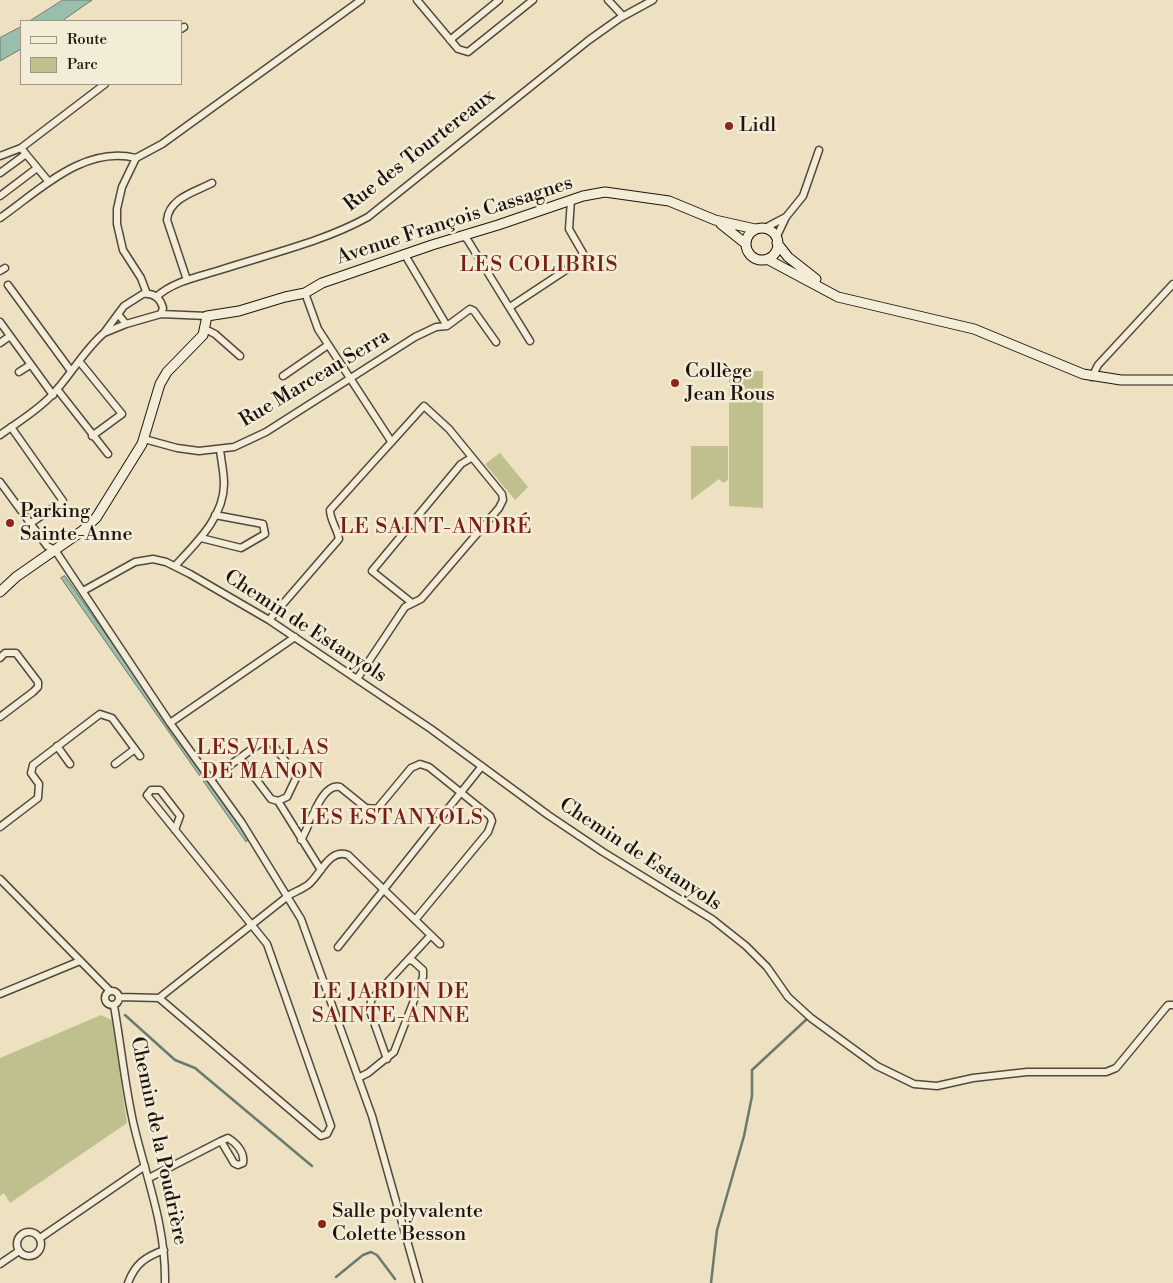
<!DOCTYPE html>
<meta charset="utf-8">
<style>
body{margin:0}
#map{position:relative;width:1173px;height:1283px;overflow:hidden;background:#ede1c2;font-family:"Libre Bodoni",serif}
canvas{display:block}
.legend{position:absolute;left:20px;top:20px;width:162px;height:65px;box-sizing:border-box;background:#f3ecd7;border:1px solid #9f9687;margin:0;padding:6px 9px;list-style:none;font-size:15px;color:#21140f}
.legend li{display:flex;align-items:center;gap:10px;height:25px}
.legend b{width:25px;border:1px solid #9f9687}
</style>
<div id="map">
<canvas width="1173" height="1283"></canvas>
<ul class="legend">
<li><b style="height:6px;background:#f3ecd7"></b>Route</li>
<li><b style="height:14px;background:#c0c08e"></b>Parc</li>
</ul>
</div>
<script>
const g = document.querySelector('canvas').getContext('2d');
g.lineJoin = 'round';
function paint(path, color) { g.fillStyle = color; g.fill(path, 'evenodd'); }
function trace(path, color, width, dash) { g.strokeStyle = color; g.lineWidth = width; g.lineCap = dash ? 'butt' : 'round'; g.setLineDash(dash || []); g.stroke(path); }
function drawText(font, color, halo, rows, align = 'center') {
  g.font = font + ' "Libre Bodoni",serif'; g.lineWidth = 5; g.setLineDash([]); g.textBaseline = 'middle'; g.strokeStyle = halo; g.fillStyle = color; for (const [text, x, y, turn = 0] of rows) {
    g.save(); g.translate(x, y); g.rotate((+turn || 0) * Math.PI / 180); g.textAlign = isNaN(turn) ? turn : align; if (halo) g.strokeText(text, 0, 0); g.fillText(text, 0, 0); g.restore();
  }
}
const green = new Path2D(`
 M 733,371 L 763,371 L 763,508 L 729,506 L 729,373 Z
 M 691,446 L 728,446 L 728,480 L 723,483 L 719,479 L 691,500 Z
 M 500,453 L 528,487 L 515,500 L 485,464 Z
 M 101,1015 L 112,1020 L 127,1123 L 10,1203 L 4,1193 L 0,1196 L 0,1058 Z`);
const water = new Path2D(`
 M 63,0 L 92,0 L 62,21 L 30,21 Z
 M 21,27 L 21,49 L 0,61 L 0,38 Z
 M 65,576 L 249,839 L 246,842 L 61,578 Z`);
const stream = new Path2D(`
 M 125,1015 L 175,1060 L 195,1068 L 312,1166
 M 336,1277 L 363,1255 L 371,1252 L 377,1255 L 395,1279
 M 711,1283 L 717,1230 L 744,1136 L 752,1096 L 752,1070 L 808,1018`);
const street = new Path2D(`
 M 417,0 L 458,49 L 468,52 L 533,0
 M 608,0 L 623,16
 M 181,29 L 184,27
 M 450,40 L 499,0
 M 21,148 L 49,182
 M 0,156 L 21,148 L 105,84
 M 0,173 L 26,154
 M 0,196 L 37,168
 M 786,217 L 803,196 L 819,150
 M 0,218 C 40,190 84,145 136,158
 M 765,228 L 786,217 L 776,238
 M 462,236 L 467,239 L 530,341
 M 405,255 L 447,326
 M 0,271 L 5,268
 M 187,280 L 167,220 C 169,198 195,192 212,183
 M 8,285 L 71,371
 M 305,293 L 318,329 L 391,441
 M 143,294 C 153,293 160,297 163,308 L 161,314 L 126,324 L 118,314 L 124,306 Z
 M 147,294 L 141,278 L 123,250 L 117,224 L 117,209 L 122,187 L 136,158 L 162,144 L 361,0
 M 156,297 C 174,281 198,277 220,270 C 269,254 323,242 368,217 L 589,40 L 620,18 L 653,0
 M 510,307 L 581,260 L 584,255 L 569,229 L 571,200
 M 118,314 L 104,333 L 126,324
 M 161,314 L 207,316
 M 0,322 L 53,395
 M 205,329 L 215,334 L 240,356
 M 0,343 L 10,336
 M 79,361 L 122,414 L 92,436
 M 19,372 L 30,365
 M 283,376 L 328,345
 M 1092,377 L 1098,365 L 1173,284
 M 57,389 L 108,454
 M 11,427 L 63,501 L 31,523
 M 0,435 C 18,422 37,411 52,395 C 71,375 84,350 104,333
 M 144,439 L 177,448 L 199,451 L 234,447 L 266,432 L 415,337 L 436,327 L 447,326 L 470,309 L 474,311 L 496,342
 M 0,482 L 47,546 L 55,550 L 170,723 L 242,823 L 301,919 L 372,1116 L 419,1283
 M 201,538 L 241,548 L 265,534 L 263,524 L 215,515
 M 175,566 C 196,543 224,517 224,484 C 224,472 221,460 220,449
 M 83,591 L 135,562 L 153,559 L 166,562 L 190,574 L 269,620 L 431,729 L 548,815 L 603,852 L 712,919 L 746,946 L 767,967 L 788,997 L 811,1018 L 877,1066 L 914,1084 L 937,1086 L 973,1078 L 1027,1072 L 1106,1072 L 1116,1068 L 1168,1005 L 1173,1005
 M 412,603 L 372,571 L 461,464 L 471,458
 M 269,620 L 339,539 C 337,528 330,520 330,510 L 424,406 L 449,429 L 502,494 L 503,500 L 499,508 L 421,599 L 405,607 L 357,679
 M 0,658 L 5,653 L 16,653 L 38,682 L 38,687 L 33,692 L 0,717
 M 170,723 L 295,637
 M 57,746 L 70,764
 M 115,764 L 135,749
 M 211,779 L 259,744 L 270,741 L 297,776 L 287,797 L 278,801 L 271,799 L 240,758
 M 278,801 L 321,870
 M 0,827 L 38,798 L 39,784 L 31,773 L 33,765 L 100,714 L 112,718 L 140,756
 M 301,840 C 310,826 321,782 340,787 L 366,808 L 377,809 L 411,768 L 420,764 L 429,767 L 490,816 L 492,821 L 488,832 L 415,920
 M 0,879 L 110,991
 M 338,947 L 482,766
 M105 998a7 7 0 1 1 14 0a7 7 0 1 1-14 0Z
 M 0,994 L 80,961
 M 120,997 L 159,998 L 288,896 C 294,892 303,889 309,884 C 321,874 329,848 348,855 L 440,944
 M 159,998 L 321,1136 L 327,1134 L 331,1126 L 267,944 L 147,795 L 151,790 L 160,790 L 180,816 L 175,830
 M 114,1006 C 121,1045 125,1087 134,1126 C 147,1180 166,1227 165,1283
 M 387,1059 L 370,1011 L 371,1000 L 431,935
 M 358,1078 L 368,1073 L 394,1052 L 423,977 L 423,970 L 413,961 L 408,960
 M 149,1178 L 221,1141 L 228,1138 C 236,1143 245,1152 243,1163 L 238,1165 L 234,1163 L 221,1141
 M17 1244a12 12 0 1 1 24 0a12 12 0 1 1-24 0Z
 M 40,1238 L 145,1166
 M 0,1264 L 19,1251
 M 128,1283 C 135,1264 145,1257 164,1250`);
const secondary = new Path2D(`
 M 721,224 L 746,244
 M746 244a16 16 0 1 1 32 0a16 16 0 1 1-32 0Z
 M 777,243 L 788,257 L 816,279
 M 767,259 L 838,297 L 974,329 L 1083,374 L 1121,380 L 1173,380
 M 0,592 L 16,577 L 82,531 L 96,518 L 142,444 L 160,384 L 167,372 L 203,335 L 207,316 L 239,311 L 285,297 L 305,293 L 322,283 L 432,245 L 498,225 L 583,196 L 605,192 L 669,201 L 715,220 L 755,229`);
const markers = [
 [729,126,5,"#8f2418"],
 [675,383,5,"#8f2418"],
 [10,523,5,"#8f2418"],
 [322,1224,5,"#8f2418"]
];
const poiNames = [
 ["Lidl",739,126],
 ["Collège",685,372],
 ["Jean Rous",685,395],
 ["Parking",20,512],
 ["Sainte-Anne",20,535],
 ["Salle polyvalente",332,1212],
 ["Colette Besson",332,1235]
];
const streetNames = [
 ["Rue des Tourtereaux",420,151,-38],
 ["Avenue François Cassagnes",455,221,-18],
 ["Rue Marceau Serra",315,379,-31],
 ["Chemin de Estanyols",305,627,33],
 ["Chemin de Estanyols",640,855,33],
 ["Chemin de la Poudrière",158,1141,78]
];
const neighbourhoodNames = [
 ["LES COLIBRIS",539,266],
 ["LE SAINT-ANDRÉ",436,528],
 ["LES VILLAS",263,749],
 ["DE MANON",263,773],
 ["LES ESTANYOLS",392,819],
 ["LE JARDIN DE",391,993],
 ["SAINTE-ANNE",391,1017]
];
paint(green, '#c0c08e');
paint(water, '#9abeac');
trace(water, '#6a7a6d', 1);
trace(stream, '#6a7a6d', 2.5);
trace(street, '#54473c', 9);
trace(secondary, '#21140f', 11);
trace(street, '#f3ecd7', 6);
trace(secondary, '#f3ecd7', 9);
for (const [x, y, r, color] of markers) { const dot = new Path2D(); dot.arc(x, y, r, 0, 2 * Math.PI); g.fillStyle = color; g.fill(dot); trace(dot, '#f3ecd7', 2); }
drawText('20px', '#21140f', '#f3ecd7', poiNames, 'left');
drawText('20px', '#21140f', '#f3ecd7', streetNames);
g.letterSpacing = '1px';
drawText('21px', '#7a1f14', '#f3ecd7', neighbourhoodNames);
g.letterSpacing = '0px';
</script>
